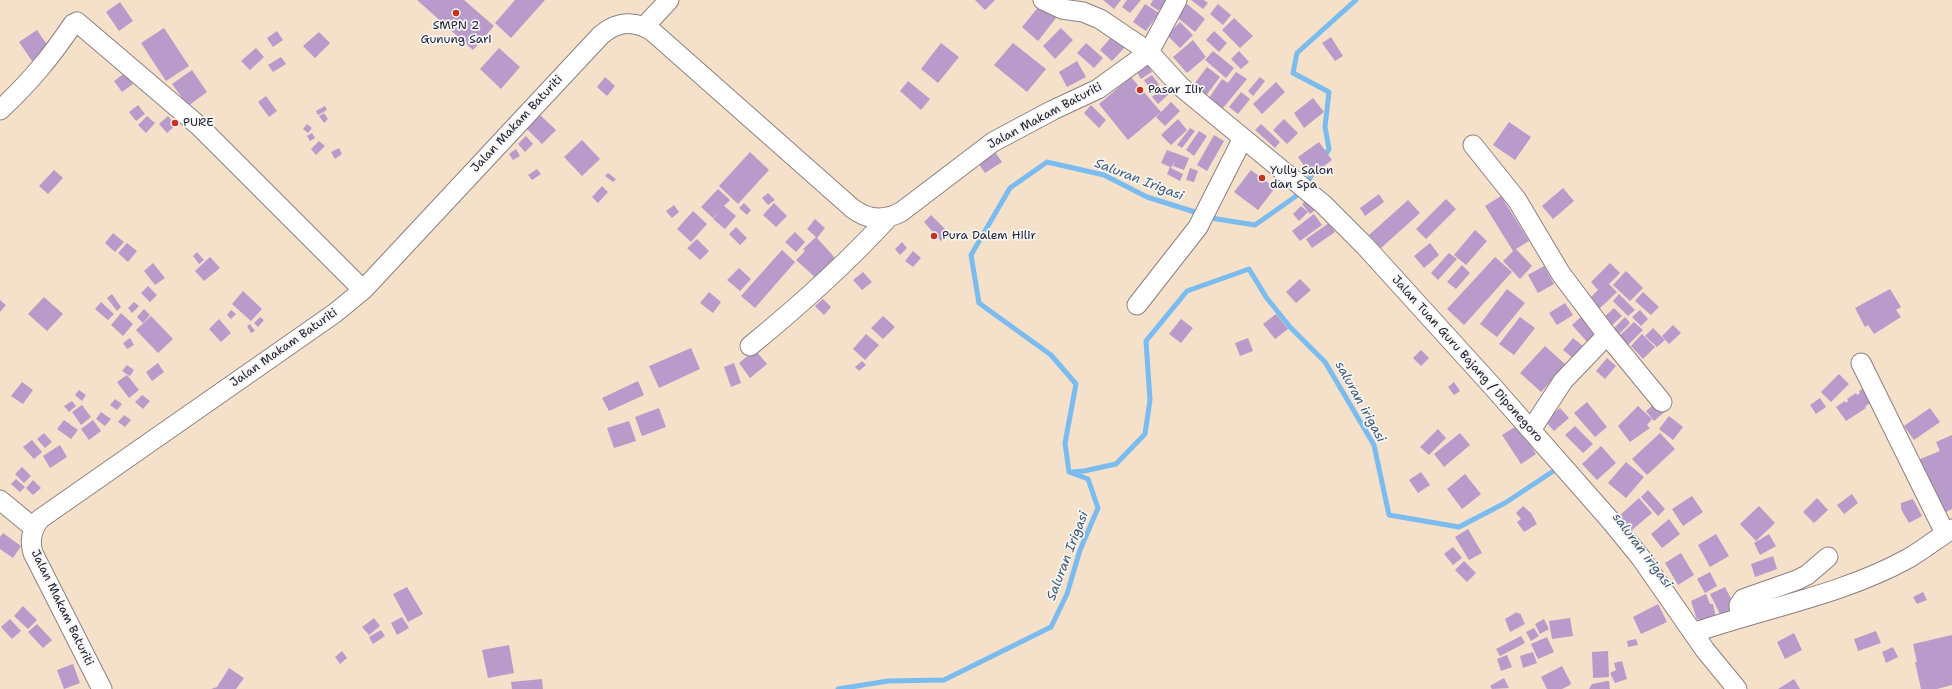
<!DOCTYPE html>
<style>
body{margin:0}
canvas{display:block;background:#f5e0c9}
</style>
<canvas width="1952" height="689"></canvas>
<script>
const g = document.querySelector('canvas').getContext('2d');
g.lineJoin = 'round';
function trace(path, color, width, dash) { g.strokeStyle = color; g.lineWidth = width; g.lineCap = dash ? 'butt' : 'round'; g.setLineDash(dash || []); g.stroke(path); }
function paint(path, color) { g.fillStyle = color; g.fill(path, 'evenodd'); }
function drawText(font, color, halo, rows, align = 'center') {
  g.font = font + ' "Shantell Sans",sans-serif'; g.lineWidth = 3.5; g.setLineDash([]); g.textBaseline = 'middle'; g.strokeStyle = halo; g.fillStyle = color; for (const [text, x, y, turn = 0] of rows) {
    g.save(); g.translate(x, y); g.rotate((+turn || 0) * Math.PI / 180); g.textAlign = isNaN(turn) ? turn : align; if (halo) g.strokeText(text, 0, 0); g.fillText(text, 0, 0); g.restore();
  }
}
const stream = new Path2D(`
 M 1323,158 L 1329,149 L 1325,127 L 1329,92 L 1293,73 L 1297,53 L 1356,0
 M 1072,472 L 1084,471 L 1116,464 L 1145,434 L 1150,400 L 1146,341 L 1187,291 L 1249,269 L 1266,297 L 1290,327 L 1325,362 L 1374,445 L 1389,515 L 1459,527 L 1505,503 L 1558,468
 M 838,689 L 888,681 L 944,680 L 1051,627 L 1067,594 L 1080,550 L 1098,508 L 1088,479 L 1069,472 L 1065,443 L 1076,384 L 1051,355 L 979,303 L 971,255 L 1010,188 L 1047,162 L 1104,175 L 1147,197 L 1217,219 L 1255,225 L 1299,194 L 1315,170`);
const building = new Path2D(`
 M 417,0 L 464,0 L 494,26 L 473,50 Z
 M 515,0 L 545,0 L 511,38 L 495,23 Z
 M 975,0 L 995,0 L 985,10 Z
 M 1103,0 L 1121,0 L 1114,9 Z
 M 1127,0 L 1141,0 L 1130,13 L 1122,7 Z
 M 1153,0 L 1167,0 L 1159,11 L 1150,5 Z
 M 1191,0 L 1204,0 L 1208,3 L 1203,9 Z
 M 120,2 L 133,21 L 119,31 L 106,12 Z
 M 1145,4 L 1159,13 L 1146,31 L 1133,22 Z
 M 1187,4 L 1205,19 L 1195,32 L 1177,17 Z
 M 1218,4 L 1231,15 L 1223,25 L 1210,14 Z
 M 1040,5 L 1056,18 L 1038,41 L 1022,27 Z
 M 1234,18 L 1253,36 L 1240,48 L 1222,30 Z
 M 1180,22 L 1193,35 L 1180,48 L 1167,35 Z
 M 164,28 L 189,66 L 166,81 L 141,43 Z
 M 1061,28 L 1073,40 L 1055,59 L 1043,46 Z
 M 37,30 L 50,49 L 32,61 L 19,42 Z
 M 277,31 L 283,40 L 273,47 L 267,38 Z
 M 1214,31 L 1227,43 L 1219,52 L 1206,40 Z
 M 319,32 L 330,43 L 315,58 L 303,46 Z
 M 1113,35 L 1126,46 L 1112,61 L 1100,50 Z
 M 1331,37 L 1343,56 L 1335,61 L 1322,43 Z
 M 1193,40 L 1206,57 L 1187,73 L 1173,57 Z
 M 941,43 L 959,57 L 938,83 L 921,69 Z
 M 1013,43 L 1046,69 L 1027,92 L 994,65 Z
 M 1086,43 L 1103,58 L 1094,68 L 1077,53 Z
 M 256,48 L 264,57 L 250,70 L 241,61 Z
 M 499,48 L 520,67 L 501,89 L 480,69 Z
 M 1213,51 L 1234,68 L 1226,78 L 1205,60 Z
 M 1239,51 L 1249,62 L 1241,69 L 1231,59 Z
 M 281,57 L 286,64 L 273,72 L 268,65 Z
 M 1077,61 L 1086,77 L 1067,87 L 1059,72 Z
 M 1146,61 L 1152,72 L 1141,79 L 1134,67 Z
 M 1207,67 L 1220,77 L 1205,97 L 1192,87 Z
 M 192,70 L 207,92 L 188,106 L 172,84 Z
 M 1236,72 L 1247,79 L 1223,108 L 1209,98 L 1222,79 L 1228,83 Z
 M 125,73 L 133,84 L 122,92 L 114,81 Z
 M 1152,75 L 1160,86 L 1152,92 L 1144,80 Z
 M 605,77 L 615,86 L 607,96 L 597,87 Z
 M 1131,77 L 1161,112 L 1128,140 L 1099,104 Z
 M 1260,77 L 1265,81 L 1253,96 L 1248,91 Z
 M 908,81 L 930,99 L 921,110 L 900,91 Z
 M 1276,82 L 1285,92 L 1262,114 L 1253,104 Z
 M 1165,85 L 1171,92 L 1158,104 L 1152,97 Z
 M 1241,92 L 1250,99 L 1238,114 L 1229,107 Z
 M 266,96 L 277,111 L 269,117 L 258,102 Z
 M 1313,98 L 1324,112 L 1304,128 L 1294,113 Z
 M 1171,102 L 1180,111 L 1165,126 L 1156,117 Z
 M 138,105 L 145,114 L 136,121 L 129,112 Z
 M 1091,105 L 1106,120 L 1099,128 L 1084,113 Z
 M 325,106 L 327,110 L 318,115 L 316,111 Z
 M 324,113 L 328,119 L 324,123 L 319,116 Z
 M 539,114 L 556,130 L 542,144 L 526,128 Z
 M 147,116 L 155,123 L 146,133 L 138,125 Z
 M 168,116 L 176,125 L 167,133 L 159,124 Z
 M 1178,119 L 1187,130 L 1171,145 L 1161,135 Z
 M 1284,119 L 1298,133 L 1287,144 L 1273,130 Z
 M 1509,122 L 1531,137 L 1515,160 L 1493,145 Z
 M 307,124 L 312,128 L 308,133 L 303,129 Z
 M 1261,124 L 1280,142 L 1275,148 L 1255,130 Z
 M 1190,128 L 1195,131 L 1182,148 L 1177,145 Z
 M 1199,131 L 1207,136 L 1194,156 L 1186,150 Z
 M 312,133 L 315,138 L 310,141 L 307,136 Z
 M 1214,135 L 1224,141 L 1207,171 L 1197,165 Z
 M 526,136 L 533,144 L 525,152 L 518,144 Z
 M 582,140 L 600,159 L 582,176 L 564,157 Z
 M 319,141 L 325,146 L 316,155 L 311,149 Z
 M 1319,142 L 1332,160 L 1311,176 L 1298,157 Z
 M 339,148 L 342,154 L 335,159 L 331,152 Z
 M 516,149 L 520,156 L 513,160 L 509,154 Z
 M 993,149 L 1002,162 L 985,173 L 976,160 Z
 M 1167,150 L 1189,158 L 1184,170 L 1173,166 L 1175,161 L 1171,168 L 1183,174 L 1180,181 L 1167,174 L 1170,167 L 1161,163 Z
 M 750,152 L 769,170 L 738,204 L 719,186 Z
 M 1190,168 L 1198,171 L 1194,182 L 1186,180 Z
 M 537,169 L 541,174 L 532,180 L 528,175 Z
 M 54,170 L 63,178 L 48,194 L 39,186 Z
 M 1251,170 L 1275,188 L 1258,210 L 1234,192 Z
 M 608,173 L 616,179 L 613,182 L 605,176 Z
 M 602,186 L 608,192 L 598,203 L 592,197 Z
 M 1563,188 L 1574,201 L 1553,219 L 1542,206 Z
 M 718,189 L 730,200 L 724,206 L 736,216 L 725,229 L 713,219 L 720,211 L 713,218 L 701,207 Z
 M 768,193 L 775,200 L 768,205 L 762,198 Z
 M 1379,194 L 1384,202 L 1365,216 L 1360,208 Z
 M 1312,196 L 1320,206 L 1310,214 L 1302,204 Z
 M 1501,196 L 1529,241 L 1516,249 L 1532,266 L 1520,279 L 1503,261 L 1513,251 L 1485,206 Z
 M 1446,199 L 1456,209 L 1426,239 L 1416,229 Z
 M 1408,200 L 1420,213 L 1381,248 L 1369,235 Z
 M 744,203 L 751,210 L 747,215 L 739,208 Z
 M 774,203 L 787,216 L 776,227 L 763,215 Z
 M 674,205 L 679,212 L 672,218 L 666,211 Z
 M 1301,206 L 1308,212 L 1299,221 L 1293,214 Z
 M 693,211 L 707,224 L 691,242 L 677,229 Z
 M 1314,214 L 1322,225 L 1300,241 L 1292,231 Z
 M 931,215 L 949,233 L 941,241 L 924,222 Z
 M 815,219 L 825,228 L 817,238 L 836,259 L 817,279 L 796,260 L 805,251 L 803,249 L 816,237 L 807,229 Z
 M 1329,223 L 1335,232 L 1312,248 L 1306,239 Z
 M 736,227 L 747,238 L 740,245 L 729,234 Z
 M 1475,230 L 1487,241 L 1466,265 L 1454,255 Z
 M 795,232 L 805,242 L 796,252 L 785,242 Z
 M 113,233 L 124,242 L 115,252 L 105,243 Z
 M 697,239 L 709,251 L 700,260 L 687,248 Z
 M 902,242 L 907,248 L 900,255 L 895,249 Z
 M 127,243 L 137,251 L 128,262 L 118,253 Z
 M 1430,243 L 1439,255 L 1424,268 L 1414,256 Z
 M 782,250 L 795,262 L 755,308 L 741,296 Z
 M 913,251 L 921,258 L 913,267 L 905,261 Z
 M 197,252 L 204,260 L 199,264 L 193,256 Z
 M 1449,253 L 1457,259 L 1438,280 L 1431,273 Z
 M 210,257 L 220,268 L 204,281 L 195,271 Z
 M 1495,257 L 1512,272 L 1464,325 L 1447,309 Z
 M 153,263 L 165,278 L 155,285 L 144,271 Z
 M 1610,263 L 1620,273 L 1609,284 L 1617,292 L 1597,311 L 1587,301 L 1598,290 L 1591,282 Z
 M 1462,265 L 1470,273 L 1456,289 L 1447,282 Z
 M 1544,266 L 1554,284 L 1538,293 L 1528,275 Z
 M 739,268 L 751,279 L 740,291 L 727,280 Z
 M 1626,271 L 1643,288 L 1630,301 L 1613,285 Z
 M 863,272 L 872,282 L 862,290 L 853,280 Z
 M 1300,279 L 1311,290 L 1296,303 L 1286,292 Z
 M 148,286 L 157,295 L 150,302 L 141,293 Z
 M 1507,289 L 1525,303 L 1497,337 L 1480,324 Z
 M 1890,289 L 1901,307 L 1896,310 L 1901,317 L 1874,334 L 1868,325 L 1865,327 L 1855,308 Z
 M 243,291 L 262,309 L 251,321 L 232,304 Z
 M 709,292 L 721,302 L 713,313 L 700,303 Z
 M 1643,292 L 1659,307 L 1651,315 L 1635,301 Z
 M 112,294 L 121,307 L 117,311 L 107,298 Z
 M 1619,294 L 1635,310 L 1628,316 L 1613,301 Z
 M 44,297 L 63,314 L 47,331 L 28,314 Z
 M 823,299 L 831,307 L 824,315 L 815,306 Z
 M 0,300 L 6,305 L 0,312 Z
 M 101,302 L 114,314 L 108,320 L 95,309 Z
 M 134,302 L 139,306 L 132,313 L 128,308 Z
 M 1565,303 L 1573,315 L 1557,325 L 1549,313 Z
 M 1614,308 L 1622,316 L 1611,326 L 1603,318 Z
 M 144,309 L 150,315 L 143,323 L 137,317 Z
 M 231,310 L 236,314 L 231,319 L 227,315 Z
 M 1640,310 L 1648,319 L 1641,326 L 1632,317 Z
 M 121,313 L 133,324 L 123,336 L 111,325 Z
 M 1276,314 L 1288,329 L 1275,339 L 1263,324 Z
 M 1583,315 L 1600,334 L 1589,344 L 1572,325 Z
 M 151,316 L 173,339 L 158,353 L 136,330 Z
 M 883,316 L 895,327 L 883,339 L 871,328 Z
 M 260,317 L 264,320 L 258,327 L 254,323 Z
 M 1520,317 L 1535,328 L 1514,355 L 1499,344 Z
 M 1625,317 L 1630,323 L 1619,334 L 1613,329 Z
 M 219,319 L 231,333 L 221,342 L 209,329 Z
 M 1181,319 L 1193,328 L 1181,343 L 1169,334 Z
 M 1634,322 L 1643,330 L 1627,346 L 1618,337 Z
 M 250,324 L 255,331 L 251,333 L 247,326 Z
 M 1673,325 L 1681,333 L 1669,344 L 1662,336 Z
 M 1653,328 L 1665,340 L 1657,347 L 1645,336 Z
 M 866,334 L 879,345 L 865,360 L 853,349 Z
 M 1642,334 L 1655,347 L 1643,359 L 1631,346 Z
 M 130,338 L 134,345 L 127,349 L 123,343 Z
 M 1248,338 L 1253,351 L 1240,356 L 1235,343 Z
 M 1573,338 L 1589,351 L 1579,363 L 1563,350 Z
 M 1545,346 L 1566,365 L 1541,392 L 1520,373 Z
 M 691,348 L 700,369 L 659,388 L 649,366 Z
 M 755,350 L 767,364 L 750,378 L 739,363 Z
 M 1421,350 L 1429,358 L 1421,366 L 1413,358 Z
 M 1607,358 L 1616,366 L 1605,379 L 1596,371 Z
 M 862,361 L 866,365 L 859,371 L 855,367 Z
 M 158,363 L 164,372 L 152,381 L 146,372 Z
 M 734,363 L 741,383 L 731,387 L 724,367 Z
 M 127,365 L 134,370 L 130,376 L 122,371 Z
 M 1839,374 L 1849,384 L 1831,402 L 1821,392 Z
 M 127,375 L 139,390 L 129,398 L 117,382 Z
 M 638,381 L 644,395 L 609,411 L 602,398 Z
 M 22,382 L 33,390 L 23,404 L 11,396 Z
 M 1454,382 L 1460,391 L 1454,395 L 1448,387 Z
 M 1869,385 L 1871,402 L 1865,407 L 1866,408 L 1846,421 L 1836,407 L 1845,401 L 1846,403 L 1848,401 L 1847,399 L 1856,393 L 1857,395 L 1860,393 L 1859,391 Z
 M 79,390 L 86,395 L 82,401 L 75,395 Z
 M 142,395 L 150,401 L 143,409 L 135,402 Z
 M 1820,398 L 1826,407 L 1816,414 L 1810,405 Z
 M 115,399 L 122,404 L 117,410 L 110,405 Z
 M 1660,399 L 1668,409 L 1654,421 L 1646,411 Z
 M 72,401 L 76,406 L 69,412 L 64,406 Z
 M 1587,402 L 1607,427 L 1595,437 L 1574,413 Z
 M 82,405 L 91,417 L 81,425 L 72,412 Z
 M 1638,406 L 1652,419 L 1647,425 L 1650,428 L 1630,442 L 1618,426 Z
 M 659,408 L 666,427 L 642,436 L 635,417 Z
 M 1560,408 L 1569,418 L 1554,431 L 1545,421 Z
 M 1930,408 L 1940,422 L 1914,440 L 1904,426 Z
 M 101,412 L 111,419 L 105,426 L 96,419 Z
 M 124,415 L 131,420 L 125,427 L 118,422 Z
 M 1669,416 L 1683,427 L 1673,440 L 1659,429 Z
 M 64,420 L 78,430 L 71,439 L 57,429 Z
 M 93,420 L 101,431 L 89,440 L 81,429 Z
 M 629,421 L 636,441 L 614,448 L 607,428 Z
 M 1518,425 L 1536,454 L 1521,464 L 1502,435 Z
 M 1575,426 L 1593,444 L 1583,453 L 1565,435 Z
 M 1438,429 L 1446,438 L 1429,455 L 1420,447 Z
 M 44,433 L 52,442 L 45,448 L 37,439 Z
 M 1460,433 L 1470,445 L 1444,467 L 1434,454 Z
 M 1660,433 L 1675,449 L 1647,475 L 1632,459 Z
 M 1952,435 L 1952,509 L 1942,514 L 1918,460 L 1940,451 L 1936,442 Z
 M 32,440 L 42,452 L 34,459 L 23,447 Z
 M 60,445 L 67,457 L 50,468 L 43,456 Z
 M 1601,446 L 1616,463 L 1597,480 L 1582,464 Z
 M 1626,462 L 1644,477 L 1626,498 L 1608,483 Z
 M 22,467 L 31,476 L 24,483 L 15,474 Z
 M 1421,472 L 1430,485 L 1418,493 L 1409,480 Z
 M 1465,474 L 1481,494 L 1462,509 L 1447,489 Z
 M 16,479 L 25,487 L 20,492 L 11,484 Z
 M 33,480 L 41,488 L 33,495 L 26,488 Z
 M 1648,490 L 1665,509 L 1658,516 L 1641,497 Z
 M 1852,494 L 1858,503 L 1844,514 L 1837,505 Z
 M 1692,496 L 1703,512 L 1683,526 L 1672,509 Z
 M 1639,498 L 1652,513 L 1632,530 L 1619,516 Z
 M 1817,498 L 1828,510 L 1814,523 L 1803,512 Z
 M 1913,499 L 1922,516 L 1909,523 L 1901,509 L 1901,503 Z
 M 1523,506 L 1531,513 L 1537,524 L 1524,532 L 1517,522 L 1521,519 L 1516,513 Z
 M 1759,506 L 1775,523 L 1756,541 L 1740,524 Z
 M 1669,519 L 1680,534 L 1662,548 L 1651,534 Z
 M 1468,529 L 1482,553 L 1469,560 L 1455,537 Z
 M 3,533 L 21,546 L 13,558 L 0,549 L 0,537 Z
 M 1716,534 L 1729,556 L 1710,567 L 1698,545 Z
 M 1769,534 L 1776,546 L 1760,555 L 1754,543 Z
 M 1453,547 L 1462,558 L 1453,565 L 1444,554 Z
 M 1681,553 L 1694,575 L 1678,585 L 1665,563 Z
 M 1773,556 L 1777,569 L 1755,577 L 1751,564 Z
 M 1464,561 L 1476,573 L 1467,582 L 1455,570 Z
 M 1710,572 L 1717,586 L 1705,593 L 1697,579 Z
 M 407,587 L 423,614 L 408,622 L 393,594 Z
 M 1725,587 L 1736,609 L 1721,616 L 1710,594 Z
 M 1923,592 L 1927,600 L 1917,604 L 1913,597 Z
 M 1706,594 L 1710,604 L 1713,604 L 1716,618 L 1701,625 L 1699,619 L 1697,620 L 1691,601 Z
 M 1658,604 L 1667,622 L 1641,634 L 1633,617 Z
 M 23,606 L 37,620 L 28,629 L 14,616 Z
 M 1517,612 L 1518,614 L 1520,613 L 1525,624 L 1510,632 L 1505,619 Z
 M 402,617 L 409,628 L 397,635 L 391,623 Z
 M 374,618 L 380,626 L 369,635 L 362,627 Z
 M 1570,618 L 1573,636 L 1552,639 L 1549,621 Z
 M 10,619 L 21,631 L 12,639 L 1,627 Z
 M 1544,619 L 1549,629 L 1540,634 L 1535,624 Z
 M 37,624 L 52,640 L 43,648 L 28,632 Z
 M 1534,628 L 1539,636 L 1531,641 L 1526,632 Z
 M 381,630 L 385,636 L 373,644 L 369,637 Z
 M 1876,631 L 1881,643 L 1858,651 L 1854,639 Z
 M 1794,633 L 1802,650 L 1785,659 L 1777,642 Z
 M 1952,635 L 1952,685 L 1937,689 L 1921,689 L 1915,662 L 1917,662 L 1913,644 Z
 M 1521,636 L 1525,643 L 1500,656 L 1496,649 Z
 M 1547,637 L 1554,652 L 1538,659 L 1531,644 Z
 M 1636,639 L 1638,645 L 1628,647 L 1627,641 Z
 M 509,645 L 514,673 L 488,678 L 482,650 Z
 M 1893,647 L 1898,657 L 1886,663 L 1882,652 Z
 M 342,651 L 347,658 L 340,664 L 335,657 Z
 M 1608,651 L 1609,677 L 1593,678 L 1592,652 Z
 M 1533,652 L 1537,663 L 1523,668 L 1520,656 Z
 M 1507,655 L 1512,667 L 1501,671 L 1497,659 Z
 M 1622,661 L 1627,679 L 1615,683 L 1610,673 L 1616,670 L 1614,663 Z
 M 73,664 L 80,683 L 64,689 L 57,670 Z
 M 1562,666 L 1571,683 L 1570,685 L 1562,689 L 1547,689 L 1541,677 Z
 M 229,668 L 244,678 L 236,689 L 211,689 L 217,687 Z
 M 1504,678 L 1509,688 L 1492,689 L 1490,686 Z
 M 542,679 L 543,689 L 512,689 L 511,682 Z
 M 1794,679 L 1800,689 L 1778,689 Z
 M 1607,681 L 1609,681 L 1610,689 L 1589,689 L 1592,684 Z`);
const minor = new Path2D(`
 M 1043,0 L 1062,9 L 1083,12 L 1100,19 L 1149,52 L 1177,0
 M 644,27 L 669,0
 M 0,110 C 30,82 50,58 73,24 L 77,22 L 199,126 L 363,290
 M 1473,145 L 1517,200 L 1561,274 L 1607,335 L 1563,381 L 1531,430
 M 1137,305 L 1198,227 L 1243,138
 M 1607,335 L 1662,402
 M 750,346 C 799,306 846,264 889,217
 M 1861,363 L 1945,533
 M 0,500 L 34,528
 M 1740,617 L 1739,605 L 1743,599 L 1797,580 L 1807,575 L 1828,557
 M 1693,633 C 1765,608 1842,595 1909,558 C 1924,549 1938,538 1952,529
 M 102,689 L 33,553 C 29,540 32,529 40,519 L 335,313 L 363,290 L 601,35 C 617,21 636,20 653,32 L 852,208 C 867,220 884,221 901,212 L 993,142 L 1053,110 L 1098,89 L 1149,52 L 1180,86 L 1323,204 L 1365,246 L 1493,387 L 1610,520 L 1641,558 L 1705,650 L 1737,689`);
const markers = [
 [456,13,4,"#c8321e"],
 [1140,90,4,"#c8321e"],
 [175,123,4,"#c8321e"],
 [1262,178,4,"#c8321e"],
 [934,236,4,"#c8321e"]
];
const poiNames = [
 ["SMPN 2",456,26,"center"],
 ["Gunung Sari",456,40,"center"],
 ["Pasar Ilir",1148,90],
 ["PURE",183,123],
 ["Yully Salon",1270,171],
 ["dan Spa",1270,185],
 ["Pura Dalem Hilir",942,236]
];
const streetNames = [
 ["Jalan Makam Baturiti",1045,116,-28],
 ["Jalan Makam Baturiti",517,124,-47],
 ["Jalan Makam Baturiti",284,348,-35],
 ["Jalan Tuan Guru Bajang / Diponegoro",1467,359,48],
 ["Jalan Makam Baturiti",62,608,64]
];
const waterNames = [
 ["Saluran Irigasi",1139,180,21],
 ["saluran irigasi",1360,402,61],
 ["saluran irigasi",1642,551,53],
 ["Saluran Irigasi",1068,556,-69]
];
trace(stream, '#7abcef', 5);
paint(building, '#b89bcb');
trace(minor, '#8c8182', 21);
trace(minor, '#fff', 19);
for (const [x, y, r, color] of markers) { const dot = new Path2D(); dot.arc(x, y, r, 0, 2 * Math.PI); g.fillStyle = color; g.fill(dot); trace(dot, '#f6f6f2', 1.5); }
drawText('12px', '#22223b', '#f6f6f2', poiNames, 'left');
drawText('12px', '#22223b', '#f6f6f2', streetNames);
drawText('italic 13px', '#41587a', '#f6f6f2', waterNames);
</script>
